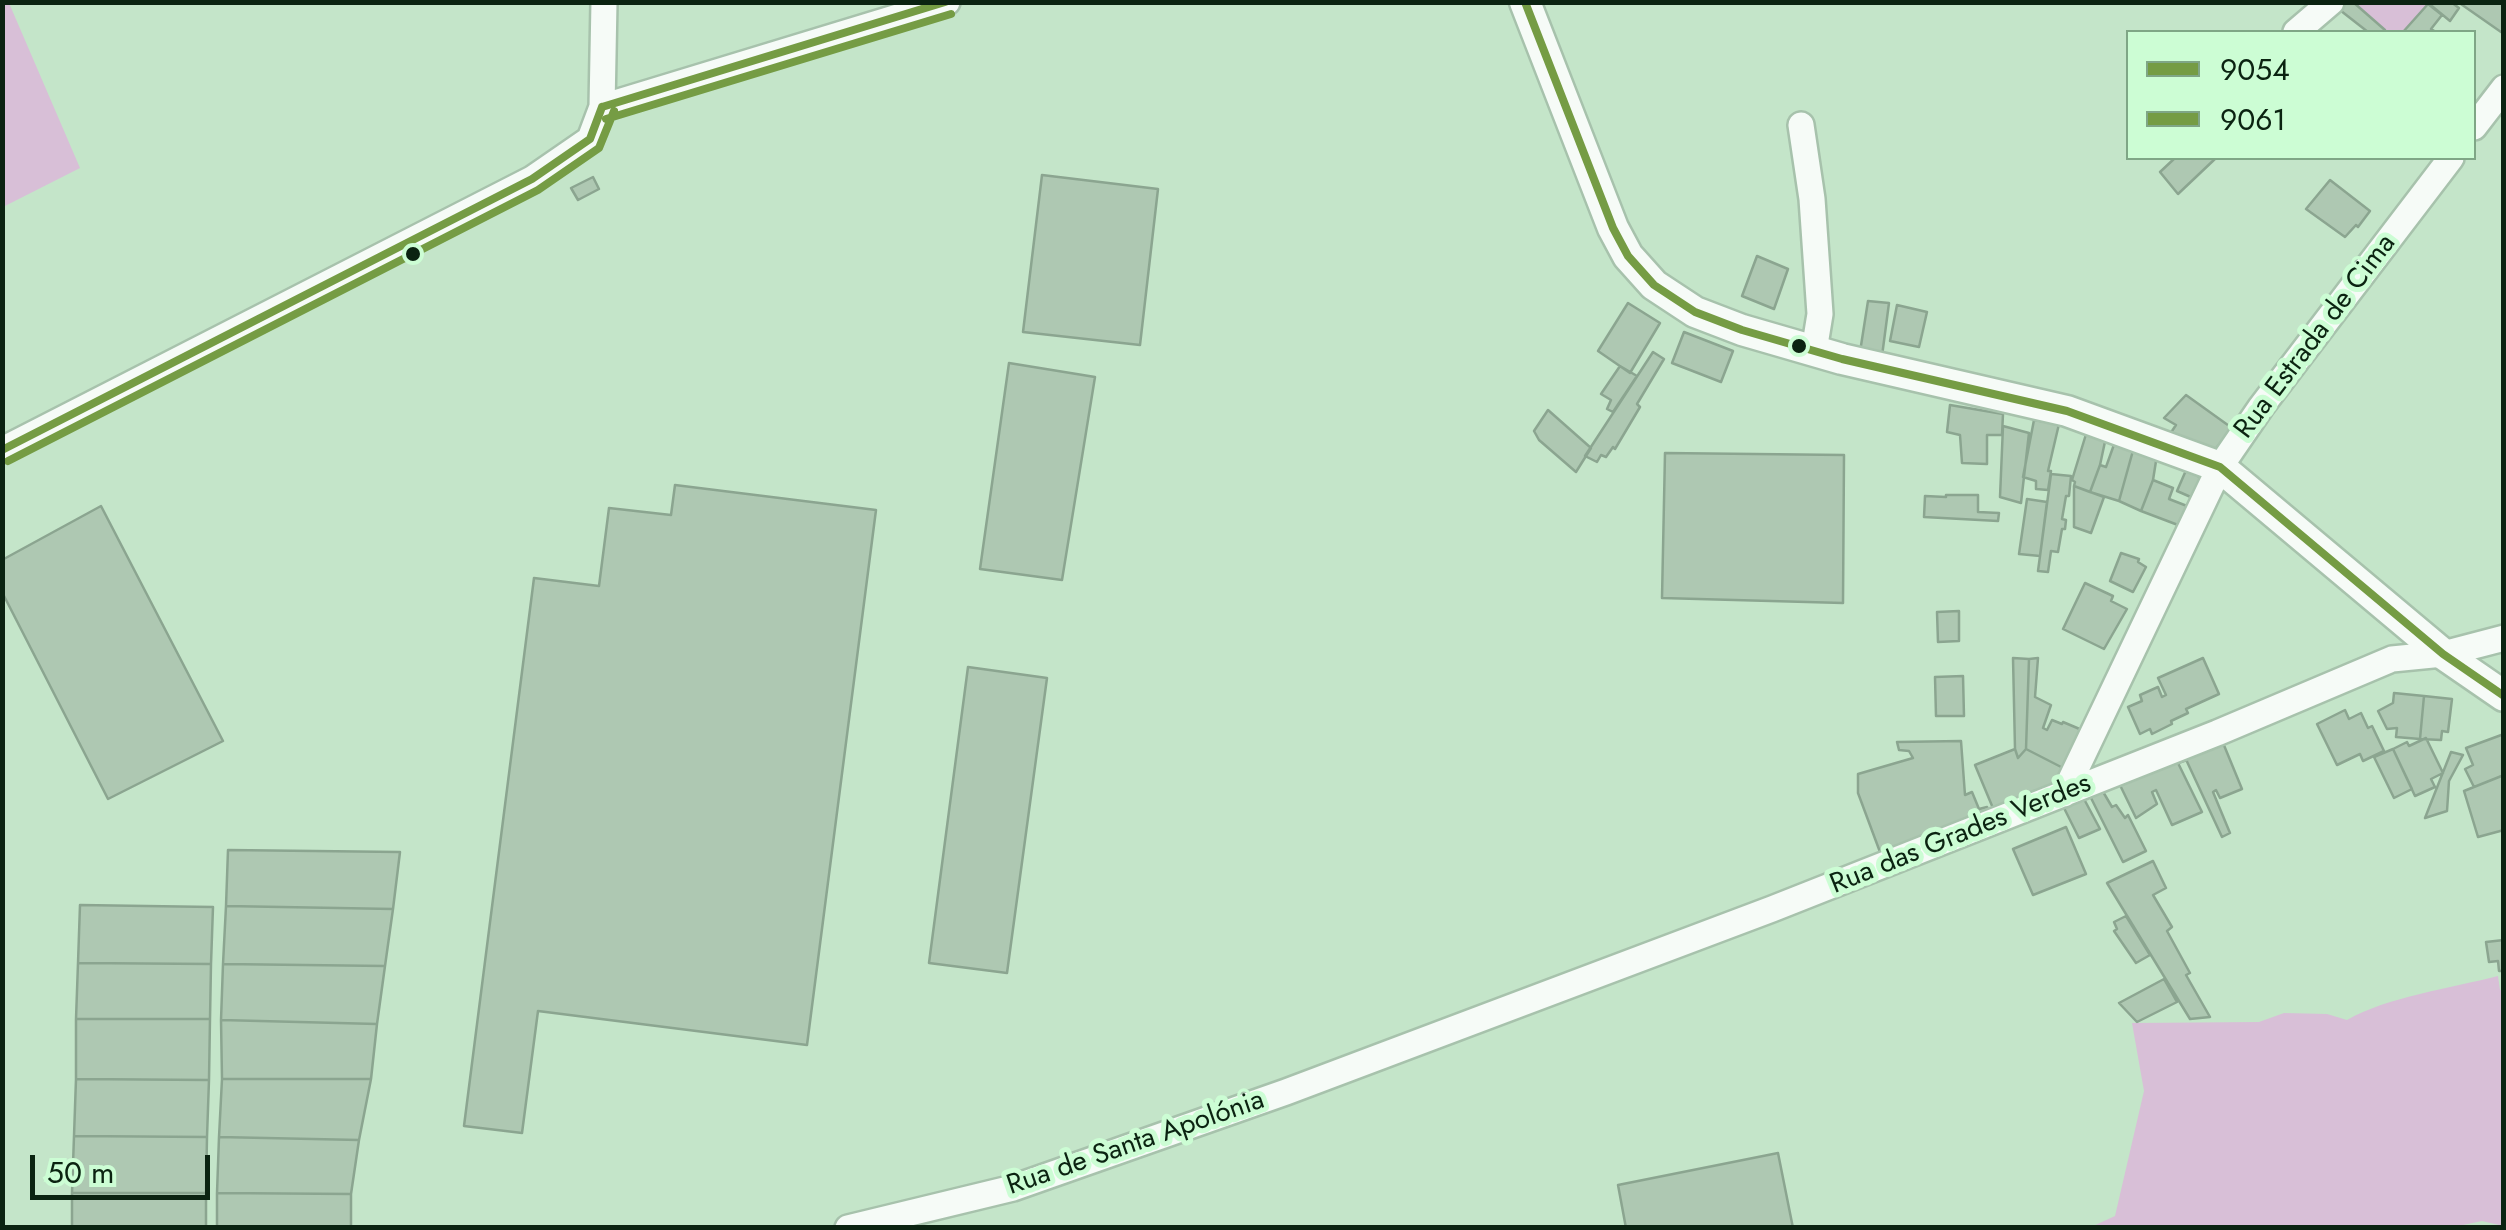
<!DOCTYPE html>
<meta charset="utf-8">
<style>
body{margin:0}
#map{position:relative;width:2506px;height:1230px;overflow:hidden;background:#c4e5c9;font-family:Jost,sans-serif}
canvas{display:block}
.frame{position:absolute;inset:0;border:5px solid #0b2311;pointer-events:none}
.legend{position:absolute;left:2126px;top:30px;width:350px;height:130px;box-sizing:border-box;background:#ccfdd4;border:2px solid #7fa686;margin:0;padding:12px 18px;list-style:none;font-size:30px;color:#0b2311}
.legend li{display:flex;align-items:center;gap:20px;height:50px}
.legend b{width:50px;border:2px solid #7fa686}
.scale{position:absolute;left:30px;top:1155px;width:180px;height:45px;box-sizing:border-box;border:5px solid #0b2311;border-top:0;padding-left:12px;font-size:30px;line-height:35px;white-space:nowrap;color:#0b2311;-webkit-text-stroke:8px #ccfdd4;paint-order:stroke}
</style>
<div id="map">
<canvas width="2506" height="1230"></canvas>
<div class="frame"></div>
<ul class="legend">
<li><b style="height:12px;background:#759c44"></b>9054</li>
<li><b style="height:12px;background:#759c44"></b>9061</li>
</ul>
<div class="scale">50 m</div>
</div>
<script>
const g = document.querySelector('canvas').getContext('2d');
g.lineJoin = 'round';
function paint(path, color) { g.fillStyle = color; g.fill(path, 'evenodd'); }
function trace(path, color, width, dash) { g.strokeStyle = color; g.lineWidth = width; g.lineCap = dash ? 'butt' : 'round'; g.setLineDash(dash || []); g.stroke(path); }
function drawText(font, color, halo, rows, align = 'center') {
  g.font = font + ' Jost,sans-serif'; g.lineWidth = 10; g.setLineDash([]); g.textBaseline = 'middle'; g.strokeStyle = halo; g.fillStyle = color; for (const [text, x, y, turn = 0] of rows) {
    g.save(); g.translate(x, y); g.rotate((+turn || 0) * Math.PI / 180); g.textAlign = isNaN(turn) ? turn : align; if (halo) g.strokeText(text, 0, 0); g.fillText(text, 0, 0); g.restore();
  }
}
const green = new Path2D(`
 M 2427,2 L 2428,4 L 2403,32 L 2384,32 L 2384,30 L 2353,3 Z
 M 9,3 L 80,168 L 3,207 L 2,3 Z
 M 2498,976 L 2500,990 L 2504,991 L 2503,1226 L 2482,1221 L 2449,1228 L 2091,1227 L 2115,1216 L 2144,1091 L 2132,1023 L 2259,1022 L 2284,1013 L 2327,1014 L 2347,1020 C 2387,997 2451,988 2498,976 Z`);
const building = new Path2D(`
 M 2341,2 L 2353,2 L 2385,30 L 2384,32 L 2368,32 L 2336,7 Z
 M 2427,2 L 2451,2 L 2459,8 L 2450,21 Z
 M 2458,2 L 2504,2 L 2504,29 L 2501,32 Z
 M 2428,4 L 2442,15 L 2431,29 L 2436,32 L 2403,32 Z
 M 2175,158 L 2216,158 L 2178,194 L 2160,172 Z
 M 1042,175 L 1158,189 L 1140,345 L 1023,332 Z
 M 593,177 L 599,189 L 578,200 L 571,188 Z
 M 2330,180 L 2370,211 L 2358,227 L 2356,225 L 2345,237 L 2306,209 Z
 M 1757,256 L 1788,269 L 1774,309 L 1742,296 Z
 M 1868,301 L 1889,303 L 1882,356 L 1860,352 Z
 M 1628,303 L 1660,323 L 1630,373 L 1598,351 Z
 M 1897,305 L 1927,312 L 1919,347 L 1890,341 Z
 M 1684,332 L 1733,351 L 1721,382 L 1672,363 Z
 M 1653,352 L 1664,359 L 1637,404 L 1640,407 L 1615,449 L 1613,447 L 1606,457 L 1601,455 L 1597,462 L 1585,456 Z
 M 1009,363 L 1095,377 L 1062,580 L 980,569 Z
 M 1620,366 L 1637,376 L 1613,412 L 1607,409 L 1611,400 L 1601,394 Z
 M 2186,395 L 2232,428 L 2211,455 L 2168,437 L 2176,425 L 2164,418 Z
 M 1950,405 L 2003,414 L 2002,435 L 1987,435 L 1987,464 L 1962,463 L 1960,435 L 1947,432 Z
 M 1548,410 L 1591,448 L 1576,472 L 1539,440 L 1534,431 Z
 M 2034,420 L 2059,424 L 2048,471 L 2051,471 L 2048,490 L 2036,489 L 2036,481 L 2023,477 Z
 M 2003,426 L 2029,433 L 2021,503 L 2000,497 Z
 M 2087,431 L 2106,437 L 2100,465 L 2090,492 L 2074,486 L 2075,482 L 2072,480 Z
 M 2116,439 L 2134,447 L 2119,501 L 2090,492 L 2100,465 L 2106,467 Z
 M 2134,447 L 2157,455 L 2153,480 L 2141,511 L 2119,501 Z
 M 1665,453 L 1844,455 L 1843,603 L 1662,598 Z
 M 2187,468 L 2195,471 L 2201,480 L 2193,498 L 2177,491 Z
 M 2051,474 L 2071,476 L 2069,496 L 2066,496 L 2062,519 L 2066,520 L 2065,529 L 2062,529 L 2058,552 L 2051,551 L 2048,572 L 2038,571 Z
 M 2153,480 L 2173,488 L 2169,499 L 2187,506 L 2178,525 L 2141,511 Z
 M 675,485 L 876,510 L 807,1045 L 538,1011 L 522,1133 L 464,1126 L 534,578 L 599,586 L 609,508 L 671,515 Z
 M 2074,486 L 2104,497 L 2091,533 L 2074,527 Z
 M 1946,495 L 1978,495 L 1978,512 L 1999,513 L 1998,521 L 1924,517 L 1925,496 L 1946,497 Z
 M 2027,499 L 2047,502 L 2040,556 L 2019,554 Z
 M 101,506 L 223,741 L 108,799 L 2,592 L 2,560 Z
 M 2121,553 L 2139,559 L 2138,562 L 2146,567 L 2133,592 L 2110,581 Z
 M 2085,583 L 2113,596 L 2111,601 L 2127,609 L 2104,649 L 2063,629 Z
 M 1959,611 L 1959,641 L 1938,642 L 1937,612 Z
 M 2013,658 L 2029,659 L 2026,749 L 2018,758 L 2015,749 Z
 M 2038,658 L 2035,697 L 2051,705 L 2043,728 L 2047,730 L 2052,720 L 2062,724 L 2063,722 L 2082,730 L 2065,769 L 2026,749 L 2029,659 Z
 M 2203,658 L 2219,694 L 2186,709 L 2188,713 L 2171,721 L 2172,724 L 2152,734 L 2150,729 L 2140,734 L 2128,707 L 2142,701 L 2140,695 L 2158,687 L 2162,697 L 2166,695 L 2158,678 Z
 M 968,667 L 1047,678 L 1007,973 L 929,963 Z
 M 1963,676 L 1964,716 L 1936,716 L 1935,677 Z
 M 2394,693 L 2424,696 L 2420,739 L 2396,737 L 2397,728 L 2387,729 L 2378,711 L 2393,703 Z
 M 2424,696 L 2452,699 L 2448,732 L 2442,731 L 2441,740 L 2420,739 Z
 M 2345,710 L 2349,719 L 2361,713 L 2368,728 L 2372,726 L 2384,751 L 2363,761 L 2360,754 L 2337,765 L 2317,724 Z
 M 2504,734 L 2504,775 L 2474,787 L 2465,769 L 2473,765 L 2466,748 Z
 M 2221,738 L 2242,789 L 2220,798 L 2216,790 L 2213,792 L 2230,833 L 2222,837 L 2183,753 Z
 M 2426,738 L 2443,773 L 2431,779 L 2435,787 L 2415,796 L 2393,749 L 2407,742 L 2409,746 Z
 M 1961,741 L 1965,795 L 1972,792 L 1979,809 L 1987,807 L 1989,813 L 1880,852 L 1858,793 L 1858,774 L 1913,758 L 1909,751 L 1899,750 L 1897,742 Z
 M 2015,749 L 2018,758 L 2026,749 L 2065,769 L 2055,790 L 1995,813 L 1975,765 Z
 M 2393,749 L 2412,789 L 2394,798 L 2374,757 Z
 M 2451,752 L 2463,755 L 2449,781 L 2447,811 L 2425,818 Z
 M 2183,753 L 2187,760 L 2178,763 L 2202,812 L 2172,825 L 2156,790 L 2152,792 L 2157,804 L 2136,818 L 2118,781 Z
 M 2504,775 L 2504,830 L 2478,837 L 2464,791 Z
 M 2102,790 L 2112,807 L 2116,805 L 2125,818 L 2128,815 L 2146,851 L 2123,862 L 2090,796 Z
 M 2084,799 L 2100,829 L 2079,838 L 2064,808 Z
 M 2066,827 L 2086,874 L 2033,895 L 2013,849 Z
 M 228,850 L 400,852 L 393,909 L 226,906 Z
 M 2153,861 L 2166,888 L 2153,895 L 2172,927 L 2167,931 L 2190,973 L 2186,975 L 2210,1017 L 2190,1019 L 2107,883 Z
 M 80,905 L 213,907 L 211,964 L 78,963 Z
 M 226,906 L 393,909 L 385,966 L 223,964 Z
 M 2126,916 L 2150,955 L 2136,963 L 2114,931 L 2117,929 L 2114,922 Z
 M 2504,940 L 2504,971 L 2499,971 L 2498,961 L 2489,962 L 2486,942 Z
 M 78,963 L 211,964 L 210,1019 L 76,1019 Z
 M 223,964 L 385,966 L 377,1024 L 221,1020 Z
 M 2164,979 L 2177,1002 L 2137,1022 L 2119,1003 Z
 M 76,1019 L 210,1019 L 209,1080 L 76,1079 Z
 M 221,1020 L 377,1024 L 371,1079 L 222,1079 Z
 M 76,1079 L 209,1080 L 207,1137 L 74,1136 Z
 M 222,1079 L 371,1079 L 359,1140 L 219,1137 Z
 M 74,1136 L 207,1137 L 206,1193 L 72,1193 Z
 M 219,1137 L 359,1140 L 351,1194 L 217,1193 Z
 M 1778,1153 L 1793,1228 L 1626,1228 L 1618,1185 Z
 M 72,1193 L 206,1193 L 206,1228 L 72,1228 Z
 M 217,1193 L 351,1194 L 351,1228 L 217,1228 Z`);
const minor = new Path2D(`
 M 2296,32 L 2331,2
 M 602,107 L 947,2
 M 1801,125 L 1812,199 L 1820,314 L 1814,351
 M 2474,127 L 2504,88
 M 2,450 L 532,179 L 590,139 L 602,107 L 604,2
 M 2064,794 L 2220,467 L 2261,407 L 2451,158
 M 848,1228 L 1013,1188 L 1286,1092 L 1772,909 L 2217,733 L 2392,659 L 2443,654 L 2504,638`);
const tertiary = new Path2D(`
 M 1525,2 L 1613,228 L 1628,256 L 1654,285 L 1695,312 L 1742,330 L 1842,359 L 2067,411 L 2220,467 L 2443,654 L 2504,696`);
const bus1 = new Path2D(`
 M 1525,2 L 1613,228 L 1628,256 L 1654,285 L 1695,312 L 1742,330 L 1842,359 L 2067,411 L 2220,467 L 2443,654 L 2504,696
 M 602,107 L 945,2
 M 2,450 L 532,179 L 590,139 L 602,107`);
const bus2 = new Path2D(`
 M 606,119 L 951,14
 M 8,461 L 538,190 L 599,148 L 614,111`);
const markers = [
 [413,254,9,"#0b2311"],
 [1799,346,9,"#0b2311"]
];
const streetNames = [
 ["Rua Estrada de Cima",2316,337,-53],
 ["Rua das Grades Verdes",1961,835,-22],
 ["Rua de Santa Apolónia",1136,1144,-19]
];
paint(green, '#d8bfd7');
paint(building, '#aec8b2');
trace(building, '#8ba590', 2.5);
trace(minor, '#a7c2ac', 30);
trace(tertiary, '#a7c2ac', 35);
trace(minor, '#f6fbf7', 25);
trace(tertiary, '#f6fbf7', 30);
trace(bus1, '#759c44', 8);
trace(bus2, '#759c44', 8);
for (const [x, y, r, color] of markers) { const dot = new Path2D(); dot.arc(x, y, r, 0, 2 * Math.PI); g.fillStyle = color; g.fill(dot); trace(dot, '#ccfdd4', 4); }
drawText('28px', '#0b2311', '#ccfdd4', streetNames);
</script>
